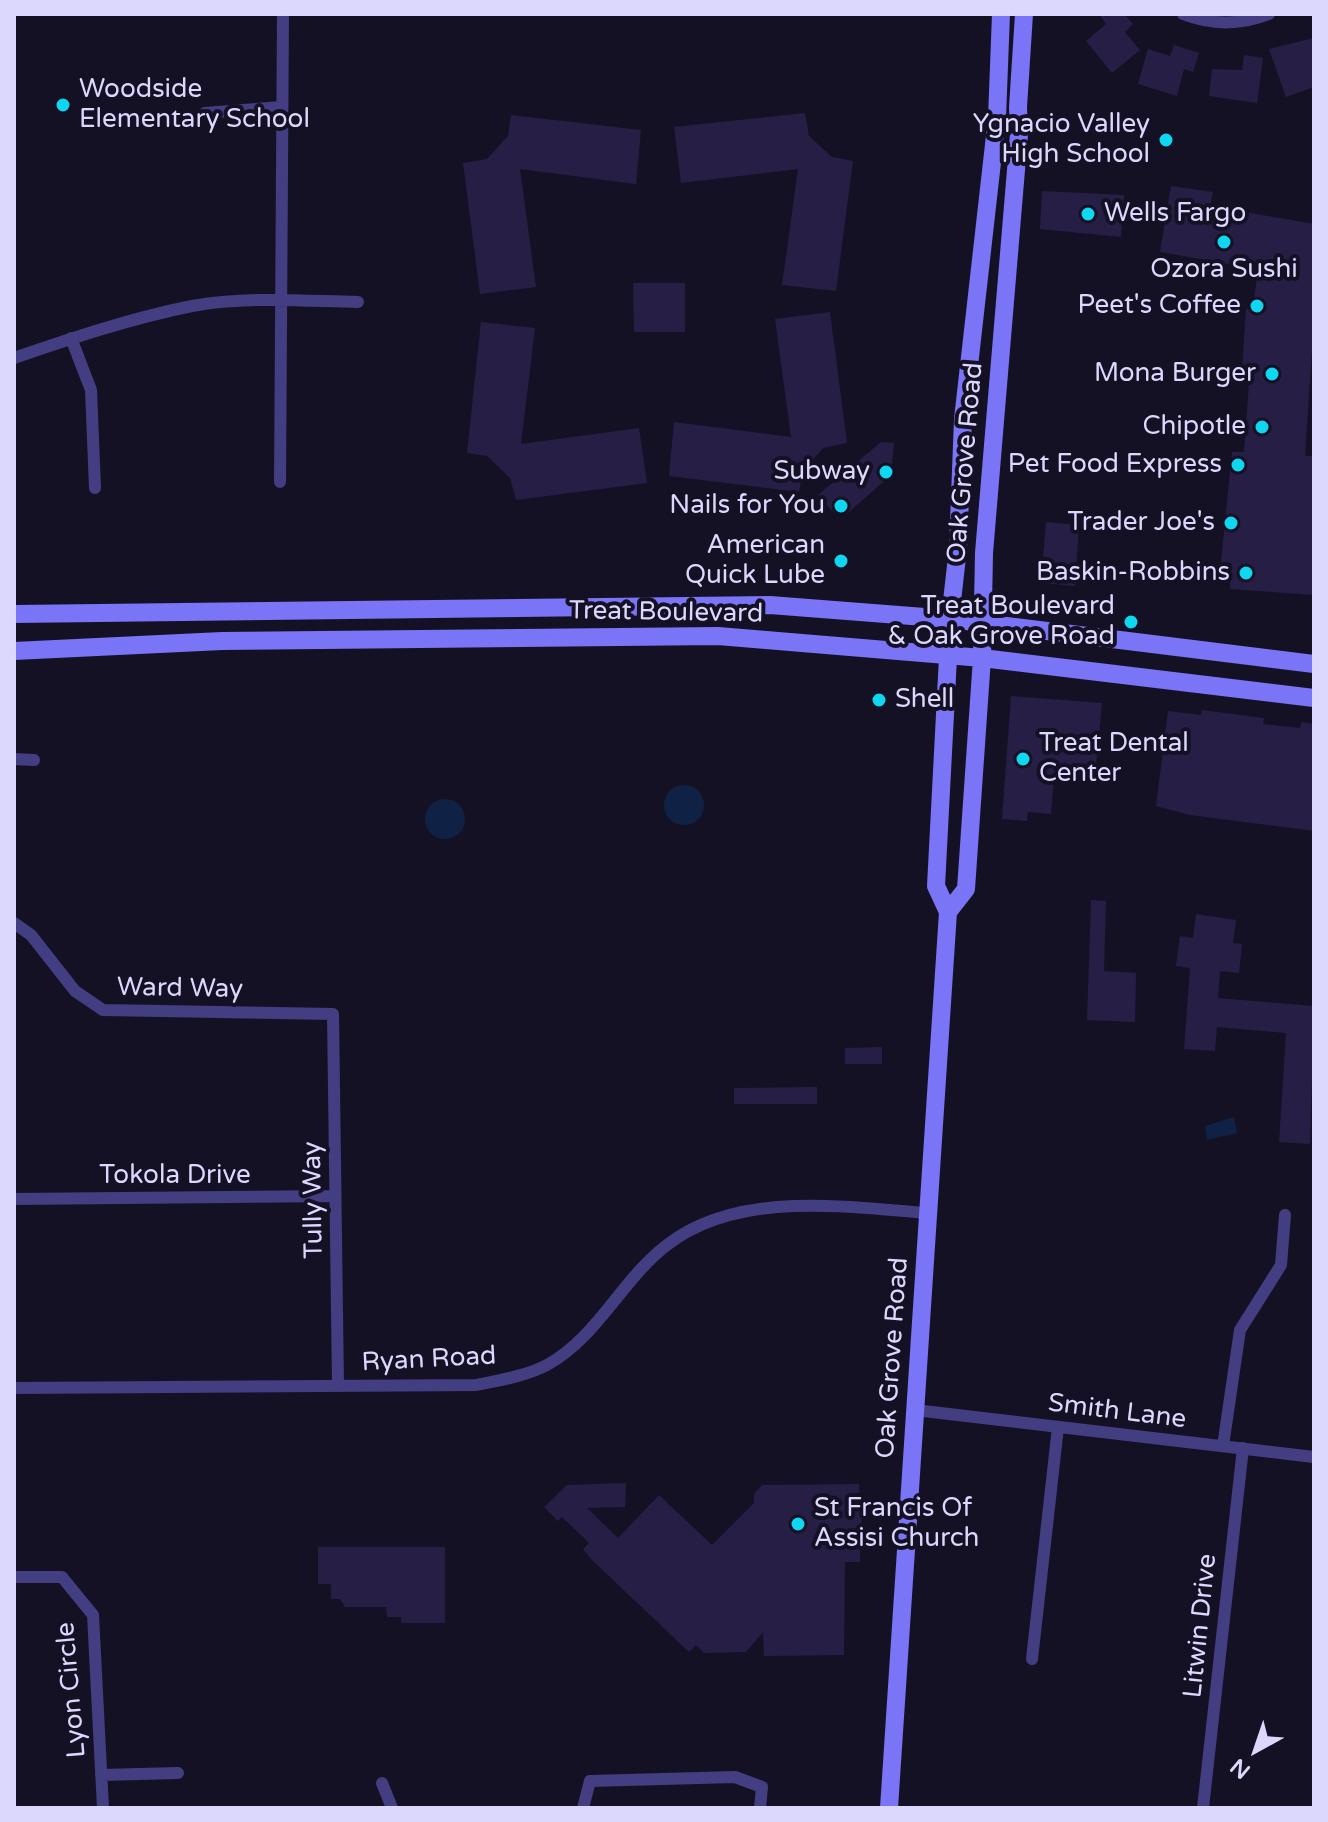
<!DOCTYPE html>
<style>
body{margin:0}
#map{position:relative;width:1328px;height:1822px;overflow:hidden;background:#151125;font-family:"Varela Round",sans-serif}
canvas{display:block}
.frame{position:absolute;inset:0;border:16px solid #dcd7fd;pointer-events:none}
.north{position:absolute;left:1216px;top:1710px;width:80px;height:80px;-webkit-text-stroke:6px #151125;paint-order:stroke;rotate:220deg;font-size:22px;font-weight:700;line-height:32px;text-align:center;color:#dcd7fd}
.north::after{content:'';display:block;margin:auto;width:28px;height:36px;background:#dcd7fd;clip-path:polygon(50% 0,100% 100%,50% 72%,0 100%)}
</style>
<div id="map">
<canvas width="1328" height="1822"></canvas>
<div class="frame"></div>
<div class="north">N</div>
</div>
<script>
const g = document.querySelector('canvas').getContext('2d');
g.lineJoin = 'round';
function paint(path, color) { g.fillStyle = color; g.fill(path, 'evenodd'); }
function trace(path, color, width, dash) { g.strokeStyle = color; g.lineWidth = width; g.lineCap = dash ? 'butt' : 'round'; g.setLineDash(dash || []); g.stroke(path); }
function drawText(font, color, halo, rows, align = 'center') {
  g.font = font + ' "Varela Round",sans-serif'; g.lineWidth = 8; g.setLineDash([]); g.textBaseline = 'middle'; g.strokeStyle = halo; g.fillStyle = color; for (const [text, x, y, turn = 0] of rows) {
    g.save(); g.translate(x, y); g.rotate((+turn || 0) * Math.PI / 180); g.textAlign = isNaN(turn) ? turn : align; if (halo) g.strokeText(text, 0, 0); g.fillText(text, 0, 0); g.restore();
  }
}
const water = new Path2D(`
 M664 805a20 20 0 1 1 40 0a20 20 0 1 1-40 0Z
 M425 819a20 20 0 1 1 40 0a20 20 0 1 1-40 0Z
 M 1234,1117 L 1237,1133 L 1207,1140 L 1205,1126 Z`);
const building = new Path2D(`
 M 1099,14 L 1124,14 L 1133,24 L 1125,32 L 1140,50 L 1112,73 L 1086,41 L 1106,24 Z
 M 1314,38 L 1314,87 L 1286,97 L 1269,49 Z
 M 1174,45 L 1199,53 L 1193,72 L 1184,69 L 1177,96 L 1138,84 L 1148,49 L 1170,56 Z
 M 1244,55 L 1263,58 L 1257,103 L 1209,96 L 1212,69 L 1242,70 Z
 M 805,113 L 809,136 L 832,157 L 853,161 L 836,291 L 782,285 L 798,169 L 681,183 L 674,127 Z
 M 511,115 L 641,130 L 636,184 L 520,169 L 536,287 L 480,294 L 463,163 L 487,159 L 508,136 Z
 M 1171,186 L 1213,192 L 1210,206 L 1314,224 L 1314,318 L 1305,456 L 1314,456 L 1314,595 L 1230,589 L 1231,563 L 1221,562 L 1232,452 L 1244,452 L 1250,370 L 1242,370 L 1246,309 L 1253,308 L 1258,269 L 1160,252 Z
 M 1042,191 L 1124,195 L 1121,237 L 1040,229 Z
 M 633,283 L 685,283 L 685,332 L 634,332 Z
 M 830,312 L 847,443 L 823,448 L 803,471 L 799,492 L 669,476 L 674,422 L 791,437 L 775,319 Z
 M 481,322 L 535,328 L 521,444 L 639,428 L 647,483 L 516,500 L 510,478 L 487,456 L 467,453 Z
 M 881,442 L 894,443 L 891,475 L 847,514 L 833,512 L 818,495 Z
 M 1046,522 L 1079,525 L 1075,586 L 1041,583 Z
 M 1011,696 L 1102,703 L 1096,767 L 1055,764 L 1051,814 L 1028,812 L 1027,821 L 1002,819 Z
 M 1202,710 L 1264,718 L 1263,724 L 1300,728 L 1301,722 L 1314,724 L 1314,831 L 1190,815 L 1156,806 L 1168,711 L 1201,715 Z
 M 1091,900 L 1106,901 L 1104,971 L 1136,973 L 1135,1022 L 1087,1020 Z
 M 1196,914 L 1236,920 L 1233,943 L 1242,944 L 1239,973 L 1220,971 L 1218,998 L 1314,1006 L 1310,1144 L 1279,1142 L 1286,1033 L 1217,1027 L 1215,1051 L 1184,1049 L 1190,968 L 1176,966 L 1180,936 L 1193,938 Z
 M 882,1047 L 882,1064 L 845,1064 L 845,1048 Z
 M 817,1087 L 817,1104 L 734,1104 L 734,1088 Z
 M 626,1483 L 625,1507 L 587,1508 L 618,1538 L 659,1495 L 712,1545 L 754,1503 L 754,1494 L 762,1485 L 859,1484 L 863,1539 L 860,1539 L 860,1562 L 845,1562 L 844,1655 L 764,1656 L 763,1632 L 746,1652 L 704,1653 L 696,1645 L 689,1652 L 593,1561 L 583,1549 L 589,1543 L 562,1517 L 558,1521 L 544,1507 L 567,1485 Z
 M 318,1547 L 445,1547 L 445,1623 L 401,1623 L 401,1617 L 387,1617 L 386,1607 L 345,1607 L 340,1599 L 331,1599 L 331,1584 L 318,1584 Z`);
const street = new Path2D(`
 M 1183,14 C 1211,25 1241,25 1269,14
 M 205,113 L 282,107
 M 71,338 L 91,390 L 95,488
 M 14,358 C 72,338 132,318 192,306 C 245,296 304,301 358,302
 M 280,482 L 283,14
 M 14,759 L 34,760
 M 14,923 L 31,935 L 75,991 L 103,1010 L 333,1014 L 338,1386
 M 14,1199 L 335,1196
 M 14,1388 L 476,1385 C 500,1380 526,1376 547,1365 C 598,1337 622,1279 667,1245 C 738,1190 845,1207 928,1213
 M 915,1410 L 1314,1457
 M 1223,1446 L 1240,1330 L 1281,1265 L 1285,1215
 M 14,1577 L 62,1577 L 93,1615 L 103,1808
 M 1032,1659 L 1058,1427
 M 101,1775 L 178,1773
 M 382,1783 L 392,1808
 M 583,1808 L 590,1781 L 735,1777 L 762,1787 L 760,1808
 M 1203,1808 L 1243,1448`);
const secondary = new Path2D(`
 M 14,614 L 770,605 L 950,619 L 1314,664
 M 14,651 L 222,641 L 718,636 L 982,658 L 1314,698
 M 948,912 L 966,889 L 982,658 L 984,553 L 1019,134 L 1018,107 L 1024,14
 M 889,1808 L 948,912 L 936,886 L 950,619 L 958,548 L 963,419 L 997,118 L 1001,14`);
const markers = [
 [63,105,8,"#0fd6f1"],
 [1166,140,8,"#0fd6f1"],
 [1088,214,8,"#0fd6f1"],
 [1224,242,8,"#0fd6f1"],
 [1257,306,8,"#0fd6f1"],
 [1272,374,8,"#0fd6f1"],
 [1262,427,8,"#0fd6f1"],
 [1238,465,8,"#0fd6f1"],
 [886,472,8,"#0fd6f1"],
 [841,506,8,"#0fd6f1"],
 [1231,523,8,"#0fd6f1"],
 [841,561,8,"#0fd6f1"],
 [1246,573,8,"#0fd6f1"],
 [1131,622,8,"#0fd6f1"],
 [879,700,8,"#0fd6f1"],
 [1023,759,8,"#0fd6f1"],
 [798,1524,8,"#0fd6f1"]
];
const poiNames = [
 ["Woodside",79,90,"left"],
 ["Elementary School",79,120,"left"],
 ["Ygnacio Valley",1150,125],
 ["High School",1150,155],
 ["Wells Fargo",1104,214,"left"],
 ["Ozora Sushi",1224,270,"center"],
 ["Peet's Coffee",1241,306],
 ["Mona Burger",1256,374],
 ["Chipotle",1246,427],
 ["Pet Food Express",1222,465],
 ["Subway",870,472],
 ["Nails for You",825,506],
 ["Trader Joe's",1215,523],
 ["American",825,546],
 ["Quick Lube",825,576],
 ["Baskin-Robbins",1230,573],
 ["Treat Boulevard",1115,607],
 ["& Oak Grove Road",1115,637],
 ["Shell",895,700,"left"],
 ["Treat Dental",1039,744,"left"],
 ["Center",1039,774,"left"],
 ["St Francis Of",814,1509,"left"],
 ["Assisi Church",814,1539,"left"]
];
const streetNames = [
 ["Oak Grove Road",966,463,-85],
 ["Treat Boulevard",666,613,1],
 ["Ward Way",180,989,1],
 ["Tokola Drive",175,1176],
 ["Tully Way",314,1200,-91],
 ["Oak Grove Road",893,1358,-86],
 ["Ryan Road",429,1360,-3],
 ["Smith Lane",1117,1412,7],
 ["Litwin Drive",1201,1626,-84],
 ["Lyon Circle",72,1690,-95]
];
paint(water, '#0f2246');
paint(building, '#271e45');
trace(street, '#423e81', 12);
trace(secondary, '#7a74f7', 18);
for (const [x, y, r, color] of markers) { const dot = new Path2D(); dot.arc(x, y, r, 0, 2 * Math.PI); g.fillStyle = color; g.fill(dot); trace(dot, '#151125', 3); }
drawText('26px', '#dcd7fd', '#151125', poiNames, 'right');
drawText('26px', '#dcd7fd', '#151125', streetNames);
</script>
